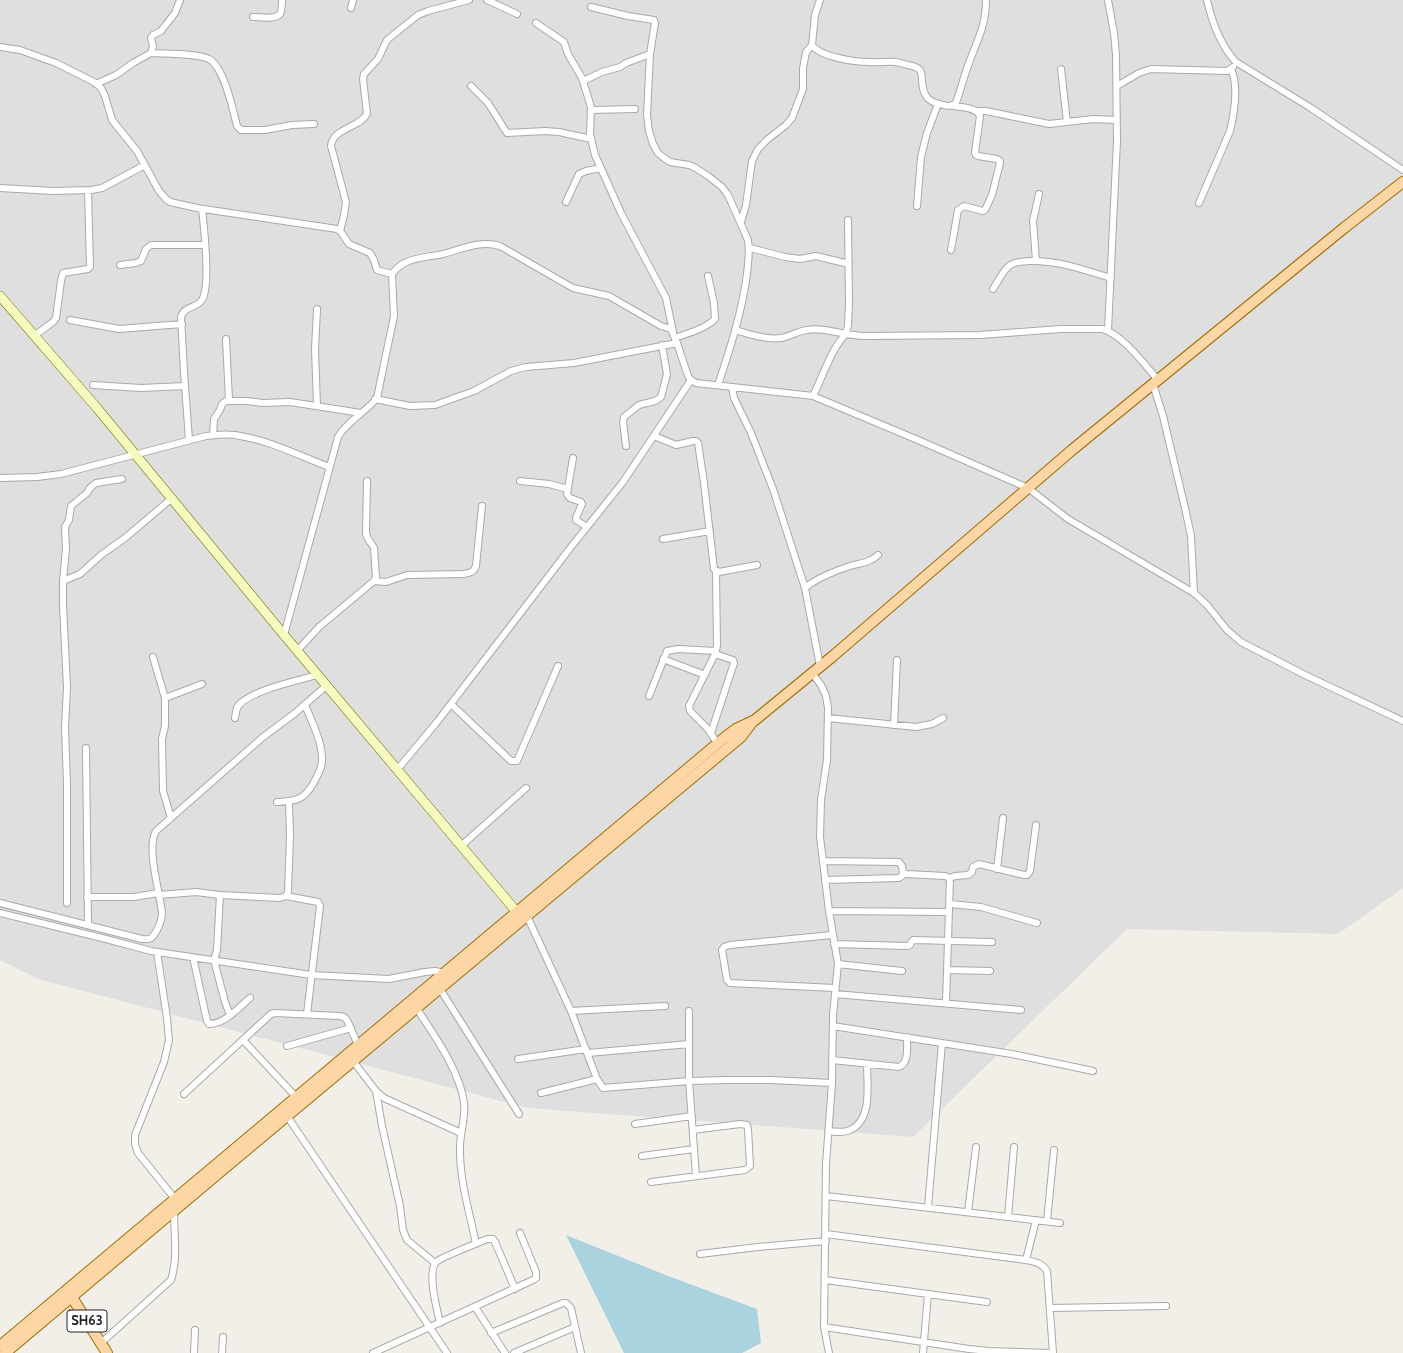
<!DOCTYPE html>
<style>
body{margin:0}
canvas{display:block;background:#f2efe9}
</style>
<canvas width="1403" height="1353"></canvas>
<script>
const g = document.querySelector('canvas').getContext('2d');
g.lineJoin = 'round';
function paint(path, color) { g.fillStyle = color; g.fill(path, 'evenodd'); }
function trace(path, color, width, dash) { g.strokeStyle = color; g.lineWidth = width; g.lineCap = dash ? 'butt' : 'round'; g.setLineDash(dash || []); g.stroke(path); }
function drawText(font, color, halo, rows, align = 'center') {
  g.font = font + ' Cabin,sans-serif'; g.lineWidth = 4; g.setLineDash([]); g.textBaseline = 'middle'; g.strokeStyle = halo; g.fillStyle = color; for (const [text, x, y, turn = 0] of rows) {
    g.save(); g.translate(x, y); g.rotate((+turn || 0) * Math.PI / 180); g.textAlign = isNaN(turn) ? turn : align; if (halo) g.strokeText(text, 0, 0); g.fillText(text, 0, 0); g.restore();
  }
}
const residential = new Path2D(`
 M 0,0 L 1403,0 L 1403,888 L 1338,934 L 1127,929 L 913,1137 L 528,1108 L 38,979 L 0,960 Z`);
const water = new Path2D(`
 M 566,1235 L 668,1276 L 757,1309 L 761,1343 L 742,1353 L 624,1353 Z`);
const minor = new Path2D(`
 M 487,0 L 517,14
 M 820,0 L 815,15 L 812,45 C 820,57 855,62 869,62 C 878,63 887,61 896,62 C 900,63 904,64 908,65 C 913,66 919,67 921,72 C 922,75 922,78 922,81 C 923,94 927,102 940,104 C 946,106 950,107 955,104 L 957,100 C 962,85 966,69 972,55 C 980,35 986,22 986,0
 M 1207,0 C 1212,22 1221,46 1236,62 L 1311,108 L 1403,170
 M 591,7 L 628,16 L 654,20 L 655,23 L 650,54 L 647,115 L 649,131 L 653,144 L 658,153 L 664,158 L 670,162 L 689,165 L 694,167 L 708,176 L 722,187 L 728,195 L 748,240 C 750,252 748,263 747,274 C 742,312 730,349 718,385
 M 351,8 L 353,0
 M 253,17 C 260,17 275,20 280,14 C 282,10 282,4 282,0
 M 536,23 L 564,42 L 568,54 L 582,78 L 591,107 L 590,134 L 595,155 L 621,213 L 666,298 L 673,332
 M 0,47 L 20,50 L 56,63 L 94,82 L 101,88 L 105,96 L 112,120 L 137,151 L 159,191 L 166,199 L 170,202 L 197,208 L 337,229 L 341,232 L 349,244 L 370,253 L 374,260 L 377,270 L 392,274
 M 151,53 C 167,54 196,53 209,59 C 224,67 233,110 237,126 L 241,130 L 265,130 L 292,125 L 314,124
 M 1061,69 L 1067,122
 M 583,81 L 602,72 L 620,67 L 626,63 L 650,54
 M 96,84 L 116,75 L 133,63 L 151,53 L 153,46 L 151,38 L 153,35 L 161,31 L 175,13 L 180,0
 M 471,86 L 488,103 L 507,133 L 545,131 L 559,132 L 591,139
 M 1117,86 L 1139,73 L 1151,69 L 1227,71 L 1233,67
 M 591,110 L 635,109
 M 977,111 L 986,111 L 1049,124 L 1093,119 L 1117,120
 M 0,188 L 53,191 L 92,190 L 102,188 L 145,165
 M 566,202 L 579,174 L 586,171 L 601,168
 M 1199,203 L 1230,131 C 1234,114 1239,86 1231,69
 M 917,206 L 921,157 L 927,133 L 938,104
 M 741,222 L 746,205 L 752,161 L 758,149 L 768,139 L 786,125 L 792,118 L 803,89 L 803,68 L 806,52 L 812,45
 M 340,231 L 344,215 L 346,202 L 331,146 C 333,128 359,128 367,114 L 363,79 L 364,74 L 378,59 L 387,40 L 418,15 L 428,11 L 469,0
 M 750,248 L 785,257 L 800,259 L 816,256 L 849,264
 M 951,250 L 958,210 L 964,206 L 983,211 L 985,210 L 992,195 L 1000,163 L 1000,161 L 997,159 L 978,156 L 976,155 L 975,153 L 980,116 C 976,107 961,107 953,106
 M 1036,261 L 1033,221 L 1039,194
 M 120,265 L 136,263 L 141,261 L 146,249 L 151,245 L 205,245
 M 993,289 C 998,282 1002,272 1009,266 C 1015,261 1022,262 1029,261 C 1058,260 1084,270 1111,278
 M 70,320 L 119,329 L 182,324
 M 735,330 C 750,334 766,340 781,338 C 788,337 795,333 802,331 C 817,327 832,331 846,334 L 848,325 L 849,303 L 848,220
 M 1108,330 L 1117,141 L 1116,55 L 1114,33 L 1108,0
 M 34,336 L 53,322 L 56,318 L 61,281 L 63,273 L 88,269 L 90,267 L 88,191
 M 675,338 C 688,333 705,329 715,319 L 714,303 L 708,276
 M 226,339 L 229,400
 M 1153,384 L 1163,416 L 1185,508 L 1191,536 L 1194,593
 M 93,385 L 141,388 L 185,386
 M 732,387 L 734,398 L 751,433 L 773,489 L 805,588 L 820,666
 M 813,396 C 822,378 832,347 846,334 L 862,336 L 980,335 L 1061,329 L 1102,329 C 1121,333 1145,365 1158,380
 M 375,399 L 410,406 L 435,405 L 474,391 L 511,371 L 526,367 L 574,363 L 677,343
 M 317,406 L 315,349 L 317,309
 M 213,435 L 214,419 L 220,410 L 222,404 L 226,401 L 247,401 L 263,403 L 290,402 L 361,413
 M 654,436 L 676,445 L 693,441 L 696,441 L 698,443 L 704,483 L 714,569 L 719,572 L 757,565
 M 189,440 L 184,372 L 181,317 C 184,306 197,308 202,300 C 211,286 204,227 202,209
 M 626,446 L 623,422 L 624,417 L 639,405 L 655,401 L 661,397 L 667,374 L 662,345
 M 573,458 L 567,494 L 570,498 L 581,502 L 582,504 L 576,518 L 576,520 L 587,527
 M 0,478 L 37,477 L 61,474 L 206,436 C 217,435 229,433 240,436 C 271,441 300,456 329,467
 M 520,481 L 549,484 L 568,489
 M 663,539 L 710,531
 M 716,571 L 717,646 L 715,654 L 689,706 L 690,711 L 707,728 L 718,744
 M 63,581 L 80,574 L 101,555 L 125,538 L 171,499
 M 374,581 L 386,582 L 407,575 L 464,574 C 470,573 474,572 476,566 L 482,506
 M 805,588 C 815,579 837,570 850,566 C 860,563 870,563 878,555
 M 284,635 L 338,437 C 347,421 365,413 377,398 L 394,316 L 392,274 C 404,257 424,258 443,254 C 462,249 479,240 500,246 L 573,288 L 609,296 L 661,326 L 671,329 L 677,343 L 688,376 L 691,380 L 696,383 L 813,396 L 918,440 L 1028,488 L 1068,519 L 1194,593 L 1207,605 L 1227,630 L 1241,642 L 1305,675 L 1403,721
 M 297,651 L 319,627 L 374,581 L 376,577 L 374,548 C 371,542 367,540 366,533 L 367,481
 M 153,657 L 165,698 L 165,726 L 162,739 L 163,791 L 171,818
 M 663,659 L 705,675
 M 812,673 L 821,685 L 826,696 L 828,708 L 827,760 L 821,800 L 820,837 L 829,911 L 838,964 L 833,1015 L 832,1083 L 826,1164 L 824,1327 L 829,1353
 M 649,696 L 667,651 L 678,649 L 716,651
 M 165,698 L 202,684
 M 451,704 L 511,761 L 517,761 L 558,666
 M 235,718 C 236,713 236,709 238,706 C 251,690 297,681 317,675
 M 828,718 L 916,727 L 932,724 L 943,718
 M 894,725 L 897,660
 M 711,733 L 734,663 L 733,660 L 715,654
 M 86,748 L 88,925
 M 397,770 L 437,722 L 571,547 L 623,482 L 691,380
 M 277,802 C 295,801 303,801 313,784 C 316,778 319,773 321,767 C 326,749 312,722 305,705
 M 461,846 L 526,788
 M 823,861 L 899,862 L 902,866 L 903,873 L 906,874 L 945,876 L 950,878 L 946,1003
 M 997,869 L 1003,818
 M 950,878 L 955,876 L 968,875 L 972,872 L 973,867 L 979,864 L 1024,875 L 1027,875 L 1030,871 L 1036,825
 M 825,880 L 899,878 L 902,876 L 903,873
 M 159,895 L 196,892 L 220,895 L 280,898 L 286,896 L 288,892 L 290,836 L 289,802
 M 220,895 L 217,950 L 214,960 L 225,1002 L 230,1015
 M 286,896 L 318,902 L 320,906 L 307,1014
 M 87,897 L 134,897 L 158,893
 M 0,903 L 142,939 C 145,939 148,940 151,938 C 157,933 162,920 162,913 C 160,893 146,848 156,831 L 263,737 L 294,714 L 326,686
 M 67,903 L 67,784 L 65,728 L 67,687 L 63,605 L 63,581 L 66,549 L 65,527 L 69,520 L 71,506 L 87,493 L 90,488 L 96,483 L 122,479
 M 950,904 L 981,907 L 1037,923
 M 829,911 L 949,912
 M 0,913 L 106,939 L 151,951 L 311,975 L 389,979 L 425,972 L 435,971 L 445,973
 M 527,916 L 571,1011 L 597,1079 L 603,1088 L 689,1081 L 728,1080 L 770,1080 L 832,1083
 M 832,935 L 730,945 L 724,947 L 722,950 L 727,980 L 730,983 L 835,988
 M 834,944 L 908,946 L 910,945 L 911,942 L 913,940 L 992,942
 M 157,952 L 167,1018 L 169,1040 L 164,1062 L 135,1135 L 135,1144 L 138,1153 L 175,1199
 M 193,957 L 207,1021 L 209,1024 C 225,1024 238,1008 250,998
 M 838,964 L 902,971
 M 947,970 L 990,971
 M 440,989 L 519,1114
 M 835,994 L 1021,1010
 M 417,1009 C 434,1035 460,1071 464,1103 C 466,1119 459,1135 460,1151 C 460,1182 470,1214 476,1244
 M 571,1011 L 665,1006
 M 689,1011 L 689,1081 L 696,1176
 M 833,1026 L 1012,1054 L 1093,1071
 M 243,1040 L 298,1099
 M 287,1046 L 351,1028
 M 588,1053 L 689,1044
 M 518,1059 L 586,1049
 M 832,1060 L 899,1067 C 909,1064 907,1047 907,1037
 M 353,1061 L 376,1091 L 384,1098 L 461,1133
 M 376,1091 L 382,1126 L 400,1206 L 403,1230 L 407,1240 L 435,1263
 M 541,1093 L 597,1079
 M 184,1094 L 271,1014 L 275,1013 L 339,1016 L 344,1017 L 347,1020 L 358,1045
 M 287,1116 L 447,1353
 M 635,1124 L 692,1116
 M 828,1131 C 836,1132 844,1133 850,1130 C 873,1120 867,1084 867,1064
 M 642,1156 L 694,1149
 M 651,1182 L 745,1170 L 750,1166 L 748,1129 L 747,1125 L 740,1124 L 693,1130
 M 826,1196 L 1060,1223
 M 928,1207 L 942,1043
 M 968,1212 L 976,1147
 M 1008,1217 L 1014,1147
 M 1047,1221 L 1054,1150
 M 826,1234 L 1026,1260 C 1035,1262 1042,1263 1047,1271 L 1053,1353
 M 700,1254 L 758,1247 L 826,1241
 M 1026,1260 L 1036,1220
 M 825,1280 L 987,1302
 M 475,1307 L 505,1353
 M 1051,1308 L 1166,1306
 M 440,1323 C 437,1310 427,1273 436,1262 C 441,1257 478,1243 487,1239 L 493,1239 L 495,1242 L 515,1289
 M 824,1327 L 969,1349 L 989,1351 L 1051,1353
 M 491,1333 L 563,1303 L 566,1303 L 571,1308 L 581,1353
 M 101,1343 L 171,1280 C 178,1259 174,1233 174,1211
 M 194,1353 L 195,1330
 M 222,1353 L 223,1337
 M 373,1353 L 533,1280 L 536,1278 L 536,1272 L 520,1233
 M 514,1353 L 575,1327
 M 923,1353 L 928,1294`);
const secondary = new Path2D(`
 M 0,296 L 97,408 L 284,635 L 521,917`);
const primary = new Path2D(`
 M 68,1291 L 107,1353
 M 0,1346 L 724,738 L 736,729 L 755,720 L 833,656 L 1072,450 L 1344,228 L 1403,182
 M 5,1353 L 226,1167 L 741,737 L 753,721`);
const shields = [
 [87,1321,40]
];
const shieldNames = [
 ["SH63",87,1321]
];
paint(residential, '#e0dfdf');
paint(water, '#aad3df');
trace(minor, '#a9a9a9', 8);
trace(secondary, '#707d05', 10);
trace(primary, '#a06b00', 12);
trace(minor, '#fff', 6);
trace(secondary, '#f7fabf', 9);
trace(primary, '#fcd6a4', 10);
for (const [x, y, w] of shields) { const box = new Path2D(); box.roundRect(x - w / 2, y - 11, w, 22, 3); g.fillStyle = '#fff'; g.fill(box); trace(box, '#222', 1); }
drawText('bold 13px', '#222', null, shieldNames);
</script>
